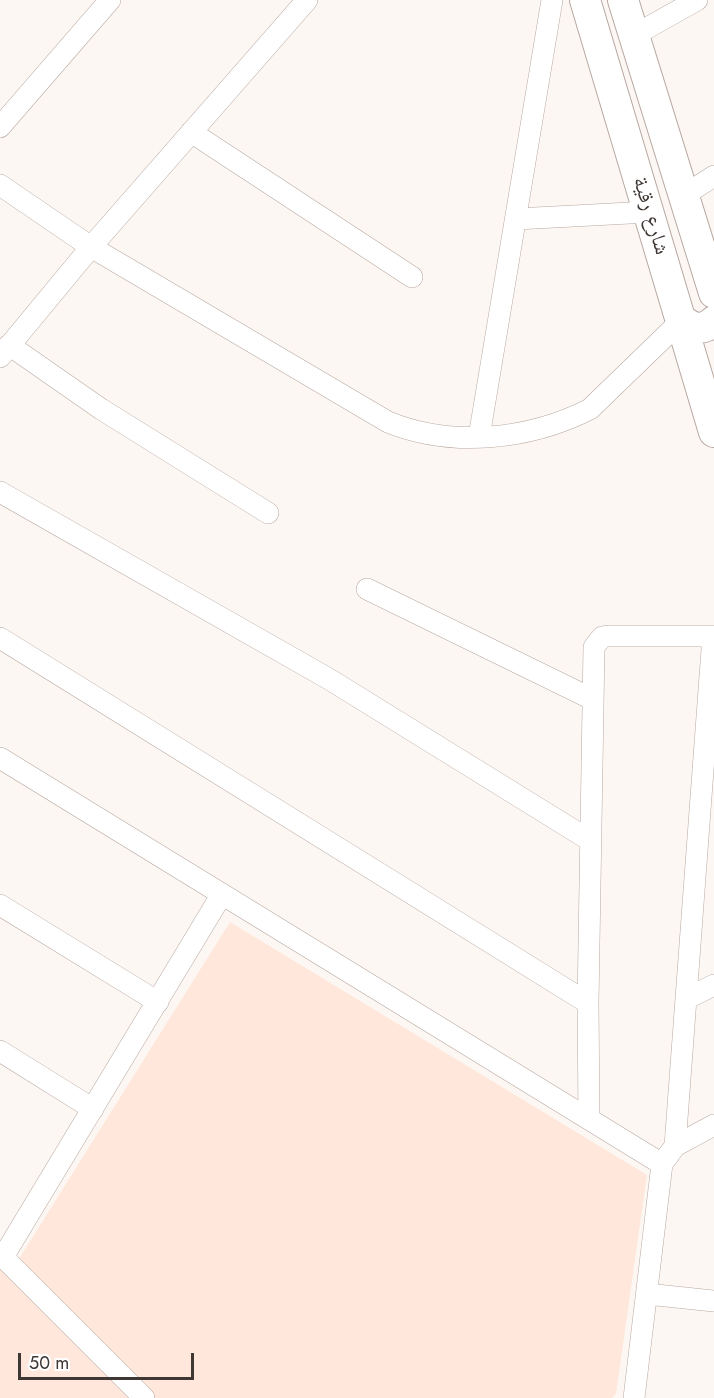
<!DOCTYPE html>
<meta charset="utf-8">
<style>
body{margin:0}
#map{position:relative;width:714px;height:1398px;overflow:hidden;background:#fdf7f3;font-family:Jost,sans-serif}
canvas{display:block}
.scale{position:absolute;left:18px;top:1353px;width:176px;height:27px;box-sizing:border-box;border:3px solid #3e3734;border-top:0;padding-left:8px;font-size:18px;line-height:21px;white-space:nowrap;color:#3e3734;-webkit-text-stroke:4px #fff;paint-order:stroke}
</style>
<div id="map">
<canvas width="714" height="1398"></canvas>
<div class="scale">50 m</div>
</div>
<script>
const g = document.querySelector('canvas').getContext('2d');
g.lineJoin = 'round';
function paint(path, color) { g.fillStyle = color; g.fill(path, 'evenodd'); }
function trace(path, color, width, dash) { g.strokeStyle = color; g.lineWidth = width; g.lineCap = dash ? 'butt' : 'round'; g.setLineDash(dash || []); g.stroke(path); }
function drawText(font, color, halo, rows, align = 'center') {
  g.font = font + ' Jost,"Noto Naskh Arabic",sans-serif'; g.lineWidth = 5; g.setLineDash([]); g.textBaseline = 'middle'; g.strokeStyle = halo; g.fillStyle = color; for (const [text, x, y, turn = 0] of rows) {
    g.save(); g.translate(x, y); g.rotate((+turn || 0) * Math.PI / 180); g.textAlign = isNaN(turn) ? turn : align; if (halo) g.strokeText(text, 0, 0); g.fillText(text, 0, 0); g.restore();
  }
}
const built = new Path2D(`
 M 230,922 L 647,1175 L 616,1394 L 612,1398 L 0,1398 L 0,1256 L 17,1262 Z`);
const street = new Path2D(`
 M 633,36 L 697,0
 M 0,127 L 110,0
 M 191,132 L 412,277
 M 0,185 L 91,247 L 388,422 C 452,448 529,440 590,409 L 682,320
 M 683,196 L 714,176
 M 516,219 L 649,212
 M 9,345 L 101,409 L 268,513
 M 0,357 L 91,247 L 307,0
 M 479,437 L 552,0
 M 0,492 L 329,679 L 591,841
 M 367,589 L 592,699
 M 0,638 L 588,1003
 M 0,758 L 662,1164
 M 0,905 L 158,1002
 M 686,999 L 714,985
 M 0,1051 L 93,1109
 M 589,1119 L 588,1003 L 594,647 L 602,637 L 608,636 L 714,636
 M 675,1146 L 714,1125
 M 647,1294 L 714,1301
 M 144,1398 L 3,1257 L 222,894
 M 634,1398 L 662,1164 L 675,1146 L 713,636`);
const secondary = new Path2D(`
 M 585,0 L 714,432
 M 623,0 L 714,293
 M 682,320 C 693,329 703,331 714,321`);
const streetNames = [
 ["شارع رقية",650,216,73]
];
paint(built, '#ffe7db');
trace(street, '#b7a8a1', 22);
trace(secondary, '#b7a8a1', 32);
trace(street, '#fff', 21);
trace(secondary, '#fff', 30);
drawText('21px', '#3e3734', '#fff', streetNames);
</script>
